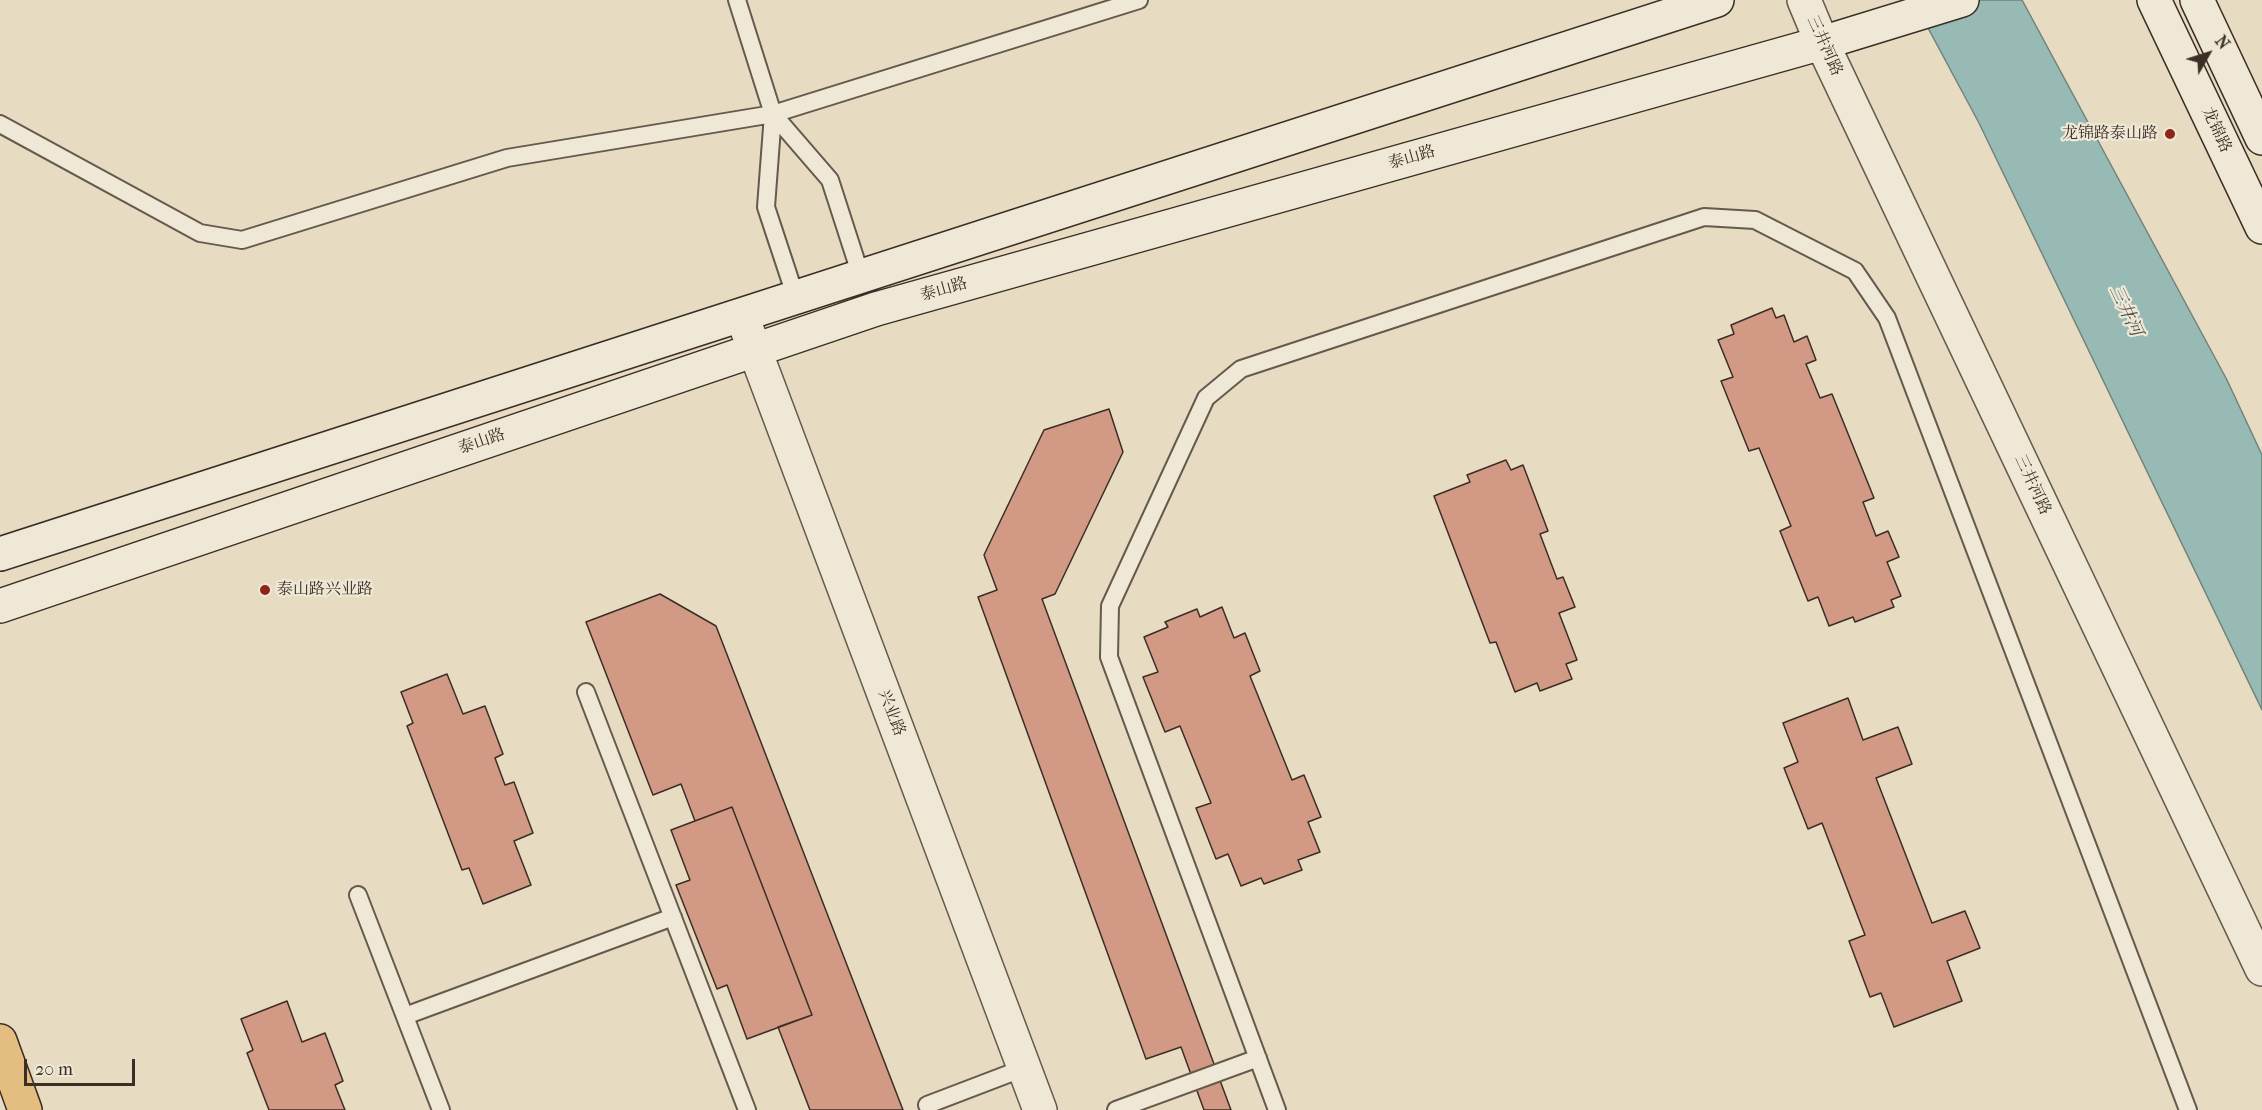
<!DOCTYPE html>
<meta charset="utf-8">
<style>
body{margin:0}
#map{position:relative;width:2262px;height:1110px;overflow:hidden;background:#e7dbc2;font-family:"IM FELL French Canon",serif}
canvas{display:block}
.north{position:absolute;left:2178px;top:24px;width:60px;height:60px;-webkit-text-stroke:4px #efe8d7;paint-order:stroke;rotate:51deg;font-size:16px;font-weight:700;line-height:24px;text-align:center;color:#3b2e26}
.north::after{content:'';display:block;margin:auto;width:21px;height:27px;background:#3b2e26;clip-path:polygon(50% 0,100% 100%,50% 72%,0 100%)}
.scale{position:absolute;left:24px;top:1059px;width:111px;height:27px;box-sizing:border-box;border:3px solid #3b2e26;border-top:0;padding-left:8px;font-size:18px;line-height:21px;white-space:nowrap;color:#3b2e26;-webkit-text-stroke:4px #efe8d7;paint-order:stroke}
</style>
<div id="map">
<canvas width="2262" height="1110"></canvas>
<div class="north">N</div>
<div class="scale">20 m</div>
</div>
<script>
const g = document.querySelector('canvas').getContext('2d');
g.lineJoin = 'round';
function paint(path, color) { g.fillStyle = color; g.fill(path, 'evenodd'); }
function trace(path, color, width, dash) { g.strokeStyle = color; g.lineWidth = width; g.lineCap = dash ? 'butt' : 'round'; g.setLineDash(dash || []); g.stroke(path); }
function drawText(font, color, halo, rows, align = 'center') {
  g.font = font + ' "IM FELL French Canon","Noto Serif SC",serif'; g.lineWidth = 4.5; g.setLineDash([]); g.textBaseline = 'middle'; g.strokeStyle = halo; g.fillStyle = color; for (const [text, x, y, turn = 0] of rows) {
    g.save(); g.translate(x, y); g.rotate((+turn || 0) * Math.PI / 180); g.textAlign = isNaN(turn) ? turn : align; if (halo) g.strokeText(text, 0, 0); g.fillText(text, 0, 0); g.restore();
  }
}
const water = new Path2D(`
 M 1913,0 L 2022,0 L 2227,380 L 2262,455 L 2262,710 L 1979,123 Z`);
const building = new Path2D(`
 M 1772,308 L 1776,318 L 1784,315 L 1794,342 L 1807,336 L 1816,360 L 1806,364 L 1820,398 L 1832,394 L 1874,498 L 1863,502 L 1876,536 L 1888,531 L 1899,557 L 1887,562 L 1901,596 L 1891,600 L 1894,607 L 1855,622 L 1853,617 L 1829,626 L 1818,597 L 1808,601 L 1780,531 L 1791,526 L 1759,448 L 1749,451 L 1721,381 L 1733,377 L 1718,340 L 1734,334 L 1731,325 Z
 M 1109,409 L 1123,452 L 1055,594 L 1042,599 L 1231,1110 L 1204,1110 L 1181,1047 L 1146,1059 L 978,597 L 997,590 L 984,555 L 1044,430 Z
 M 1506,460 L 1511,470 L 1523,465 L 1548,531 L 1540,534 L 1557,579 L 1563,577 L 1575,607 L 1559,613 L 1577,660 L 1566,664 L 1572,679 L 1540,691 L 1537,683 L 1515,692 L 1496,642 L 1490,643 L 1434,496 L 1470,482 L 1467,475 Z
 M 660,594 L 716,626 L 903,1110 L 810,1110 L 778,1027 L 812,1015 L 732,807 L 695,821 L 681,784 L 653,795 L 586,622 Z
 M 1222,607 L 1234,638 L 1245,633 L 1260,671 L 1250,676 L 1292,780 L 1304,775 L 1321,817 L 1308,822 L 1320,852 L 1298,860 L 1302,870 L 1264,884 L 1261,878 L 1241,886 L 1228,854 L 1216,859 L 1196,808 L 1211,803 L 1180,726 L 1165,732 L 1143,677 L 1158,672 L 1144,637 L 1168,627 L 1165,622 L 1197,609 L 1200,617 Z
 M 447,674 L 463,714 L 485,706 L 503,754 L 495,758 L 505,785 L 514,782 L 533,833 L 514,841 L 531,885 L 483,904 L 469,868 L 462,870 L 407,726 L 413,723 L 401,692 Z
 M 1848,698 L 1863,740 L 1898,727 L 1912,764 L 1876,778 L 1932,923 L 1965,911 L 1980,948 L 1947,961 L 1962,1001 L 1894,1027 L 1881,993 L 1870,997 L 1849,941 L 1865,935 L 1822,823 L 1808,829 L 1784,768 L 1798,762 L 1783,723 Z
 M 732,807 L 812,1015 L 747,1039 L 727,985 L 717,989 L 676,885 L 690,880 L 671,830 Z
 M 287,1001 L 302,1042 L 325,1033 L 343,1081 L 335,1085 L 345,1110 L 269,1110 L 247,1053 L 253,1050 L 241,1019 Z`);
const service = new Path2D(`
 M 737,0 L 773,114 L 830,180 L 861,276
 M 773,114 L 766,207 L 796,298
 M 0,124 L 200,233 L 242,240 L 507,158 L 773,114 L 1139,0
 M 586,692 L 747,1110
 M 358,895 L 441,1110
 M 405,1016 L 673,917
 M 927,1105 L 1024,1068
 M 1116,1110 L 1258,1058
 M 1277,1110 L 1109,657 L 1110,606 L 1206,398 L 1241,369 L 1704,217 L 1755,220 L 1855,271 L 1887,318 L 2188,1110`);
const minor = new Path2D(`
 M 1804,0 L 1822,43 L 2262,969`);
const tertiary = new Path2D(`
 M 742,316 L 1040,1110`);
const secondary = new Path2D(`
 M 2154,0 L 2262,227
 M 2197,0 L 2262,138
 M 0,554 L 1717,0
 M 0,606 L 876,309 L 1822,43 L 1962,0`);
const primary = new Path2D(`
 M 0,1041 L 25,1110`);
const markers = [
 [2170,134,6,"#8f2418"],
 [265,590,6,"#8f2418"]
];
const streetNames = [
 ["三井河路",1824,46,66],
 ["龙锦路",2216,130,65],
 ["泰山路",1412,158,-16],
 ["泰山路",944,290,-16],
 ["泰山路",482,442,-19],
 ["三井河路",2032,485,65],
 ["兴业路",891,713,69]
];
const poiNames = [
 ["龙锦路泰山路",2158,134],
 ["泰山路兴业路",277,590,"left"]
];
const waterNames = [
 ["三井河",2125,311,65]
];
paint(water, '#97bbb4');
trace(water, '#72837b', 1.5);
paint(building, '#d29985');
trace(building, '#3b2e26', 1.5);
trace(service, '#66594d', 20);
trace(minor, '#66594d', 36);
trace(tertiary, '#66594d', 36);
trace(secondary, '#3b2e26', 36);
trace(primary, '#3b2e26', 36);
trace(service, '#efe8d7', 16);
trace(minor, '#efe8d7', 33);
trace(tertiary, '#efe8d7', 33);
trace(secondary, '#efe8d7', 33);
trace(primary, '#e4be81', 33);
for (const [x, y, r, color] of markers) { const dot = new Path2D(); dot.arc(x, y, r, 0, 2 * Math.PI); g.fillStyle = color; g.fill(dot); trace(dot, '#efe8d7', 2); }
drawText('16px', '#3b2e26', '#efe8d7', streetNames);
drawText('16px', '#3b2e26', '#efe8d7', poiNames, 'right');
drawText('italic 18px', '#52514a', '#efe8d7', waterNames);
</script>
